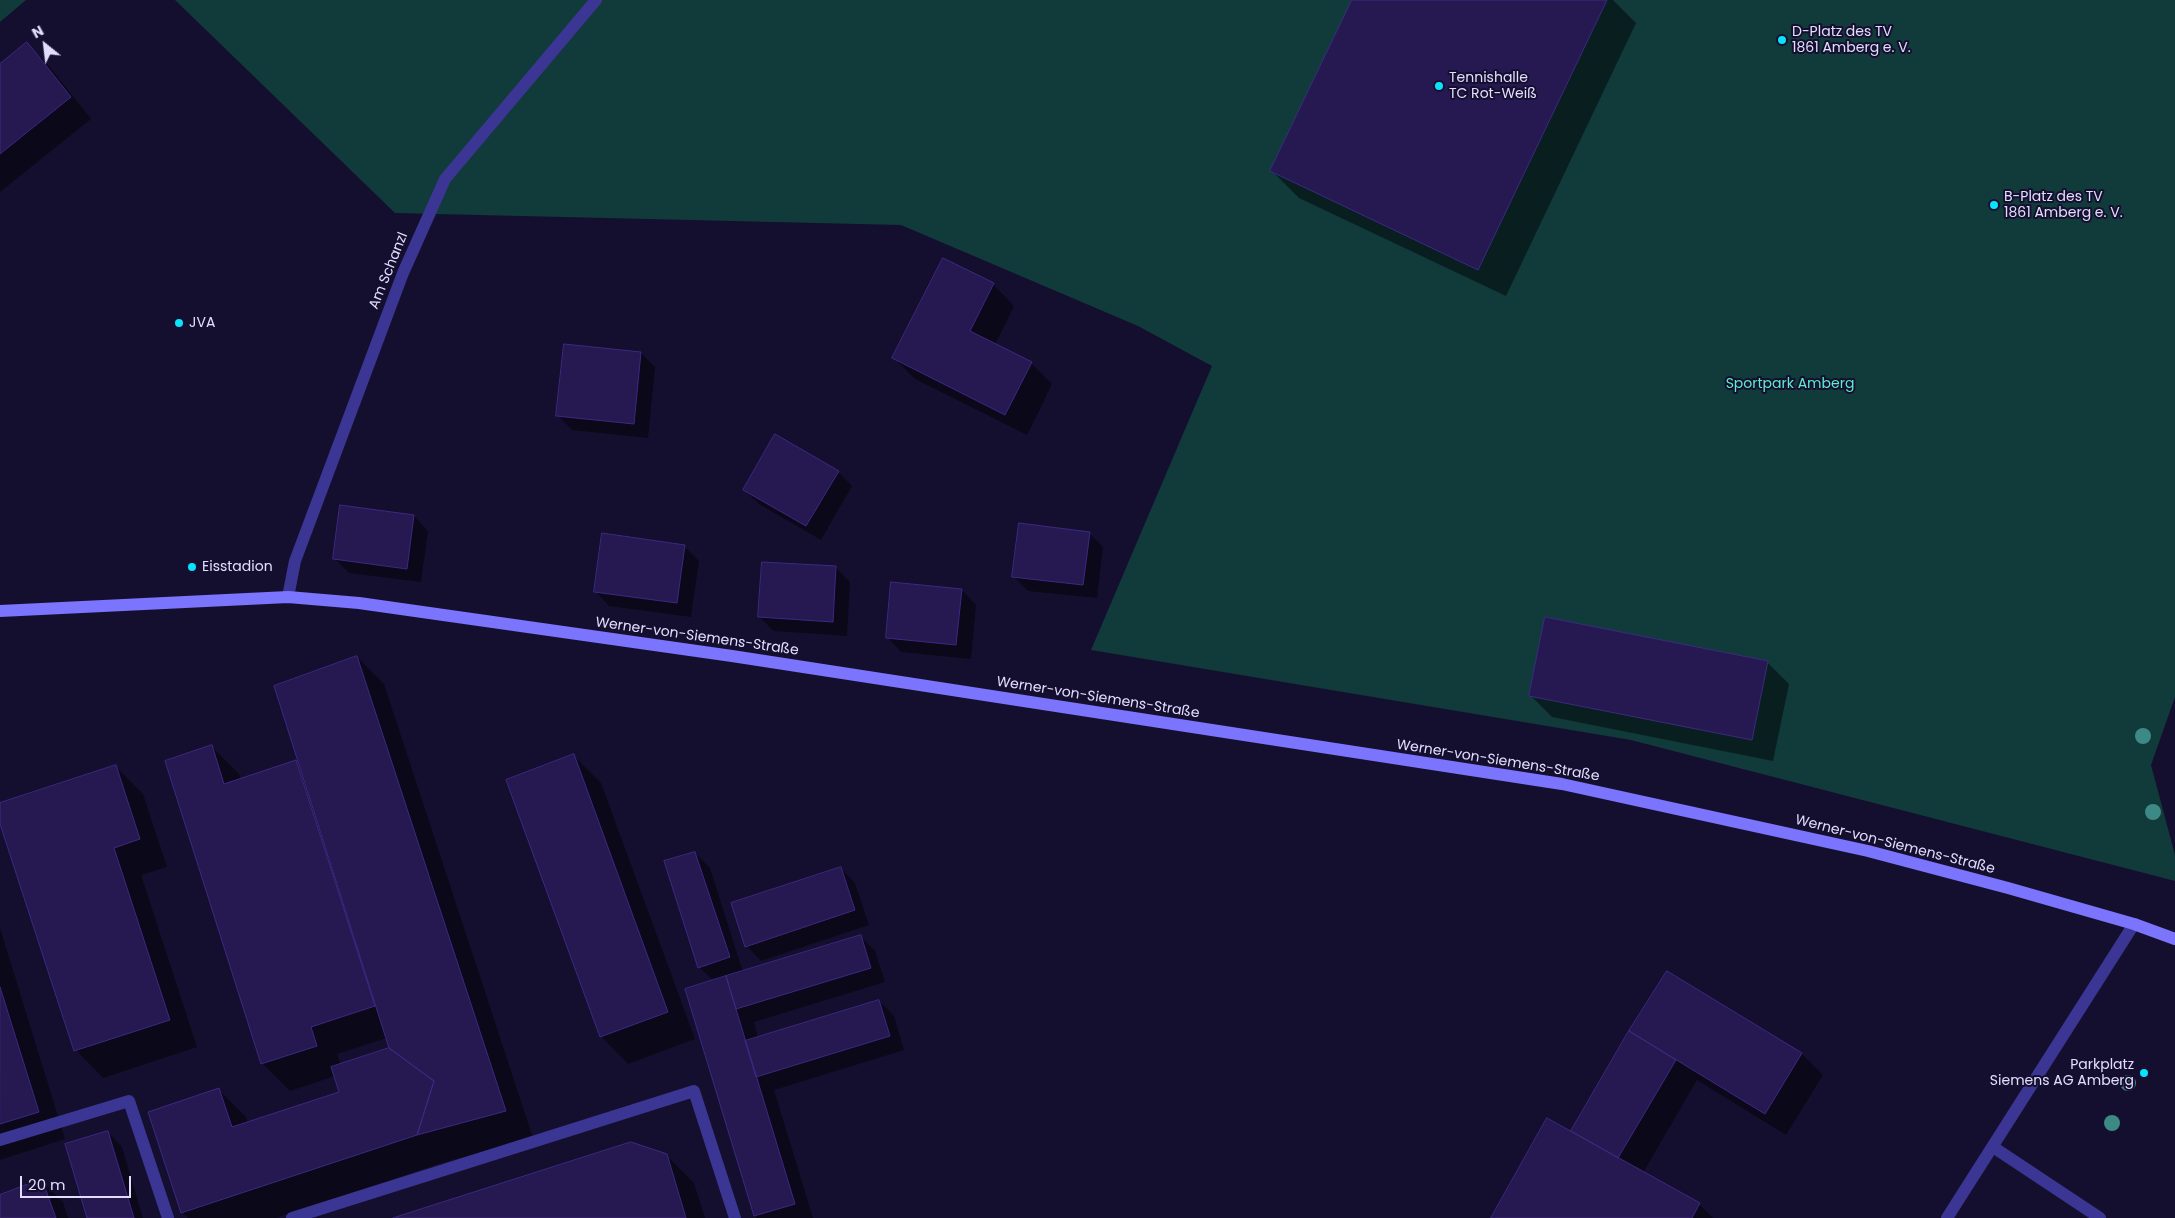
<!DOCTYPE html>
<meta charset="utf-8">
<style>
body{margin:0}
#map{position:relative;width:2175px;height:1218px;overflow:hidden;background:#150f2f;font-family:Poppins,sans-serif}
canvas{display:block}
.north{position:absolute;left:20px;top:20px;width:50px;height:50px;-webkit-text-stroke:4px #150f2f;paint-order:stroke;rotate:331deg;font-size:14px;font-weight:700;line-height:20px;text-align:center;color:#e2ddff}
.north::after{content:'';display:block;margin:auto;width:18px;height:22px;background:#e2ddff;clip-path:polygon(50% 0,100% 100%,50% 72%,0 100%)}
.scale{position:absolute;left:20px;top:1176px;width:111px;height:22px;box-sizing:border-box;border:2px solid #e2ddff;border-top:0;padding-left:6px;font-size:15px;line-height:18px;white-space:nowrap;color:#e2ddff;-webkit-text-stroke:4px #150f2f;paint-order:stroke}
</style>
<div id="map">
<canvas width="2175" height="1218"></canvas>
<div class="north">N</div>
<div class="scale">20 m</div>
</div>
<script>
const g = document.querySelector('canvas').getContext('2d');
g.lineJoin = 'round';
function paint(path, color) { g.fillStyle = color; g.fill(path, 'evenodd'); }
function trace(path, color, width, dash) { g.strokeStyle = color; g.lineWidth = width; g.lineCap = dash ? 'butt' : 'round'; g.setLineDash(dash || []); g.stroke(path); }
function drawText(font, color, halo, rows, align = 'center') {
  g.font = font + ' Poppins,sans-serif'; g.lineWidth = 4; g.setLineDash([]); g.textBaseline = 'middle'; g.strokeStyle = halo; g.fillStyle = color; for (const [text, x, y, turn = 0] of rows) {
    g.save(); g.translate(x, y); g.rotate((+turn || 0) * Math.PI / 180); g.textAlign = isNaN(turn) ? turn : align; if (halo) g.strokeText(text, 0, 0); g.fillText(text, 0, 0); g.restore();
  }
}
const green = new Path2D(`
 M 0,0 L 26,0 L 0,22 Z
 M 175,0 L 2175,0 L 2175,697 L 2151,765 L 2175,855 L 2175,881 L 1631,740 L 1091,650 L 1212,366 L 1138,326 L 901,225 L 395,213 Z`);
const shadow = new Path2D(`
 M 1354,0 L 1613,0 L 1636,23 L 1506,296 L 1299,198 L 1272,171 Z
 M 27,44 L 48,65 L 91,119 L 0,192 L 0,66 Z
 M 993,284 L 1014,306 L 995,345 L 1031,363 L 1052,384 L 1027,435 L 915,379 L 894,358 Z
 M 641,353 L 655,367 L 648,438 L 572,430 L 558,415 Z
 M 838,472 L 852,486 L 821,540 L 759,504 L 744,490 Z
 M 414,516 L 428,531 L 421,582 L 349,573 L 334,558 Z
 M 1089,533 L 1103,547 L 1097,598 L 1028,591 L 1013,576 Z
 M 684,546 L 699,561 L 691,617 L 609,606 L 595,591 Z
 M 835,567 L 850,582 L 847,636 L 774,631 L 759,617 Z
 M 892,583 L 962,590 L 976,605 L 971,659 L 901,652 L 887,637 Z
 M 357,657 L 384,684 L 533,1138 L 445,1162 L 275,1218 L 188,1218 L 182,1212 L 219,1090 L 246,1117 L 248,1123 L 341,1093 L 335,1076 L 290,1091 L 262,1063 L 212,747 L 239,774 L 241,780 L 298,761 ZM 387,1038 L 390,1049 L 341,1065 L 337,1054 Z
 M 1768,663 L 1789,684 L 1773,761 L 1552,717 L 1530,695 Z
 M 574,756 L 601,783 L 695,1039 L 628,1064 L 601,1036 Z
 M 116,767 L 143,794 L 167,867 L 141,875 L 197,1047 L 103,1078 L 76,1050 L 0,820 L 0,805 Z
 M 695,853 L 710,868 L 743,972 L 861,937 L 875,951 L 885,982 L 754,1022 L 758,1038 L 879,1001 L 894,1016 L 904,1050 L 774,1090 L 813,1218 L 757,1218 L 755,1215 L 714,981 L 699,967 Z
 M 841,869 L 855,883 L 869,925 L 761,961 L 747,946 Z
 M 0,928 L 65,1139 L 0,1160 Z
 M 1668,972 L 1802,1054 L 1823,1075 L 1786,1135 L 1697,1080 L 1643,1173 L 1699,1204 L 1713,1218 L 1493,1218 L 1571,1133 Z
 M 108,1132 L 122,1147 L 143,1218 L 89,1218 Z
 M 666,1155 L 694,1183 L 705,1218 L 397,1218 Z
 M 42,1181 L 63,1202 L 68,1218 L 0,1218 L 0,1196 Z`);
const building = new Path2D(`
 M 1352,0 L 1607,0 L 1478,270 L 1270,171 Z
 M 27,42 L 71,97 L 0,154 L 0,64 Z
 M 943,258 L 994,283 L 970,331 L 1032,362 L 1005,415 L 892,358 Z
 M 564,344 L 641,352 L 634,424 L 556,416 Z
 M 775,434 L 839,471 L 806,526 L 743,490 Z
 M 340,505 L 414,515 L 407,569 L 333,559 Z
 M 1019,523 L 1090,532 L 1083,585 L 1012,577 Z
 M 602,533 L 685,545 L 677,603 L 594,592 Z
 M 762,562 L 836,566 L 833,622 L 758,617 Z
 M 891,582 L 962,589 L 956,645 L 886,638 Z
 M 1545,617 L 1768,661 L 1752,740 L 1529,696 Z
 M 357,656 L 506,1111 L 417,1135 L 434,1081 L 389,1048 L 274,686 Z
 M 212,745 L 224,784 L 296,760 L 375,1006 L 311,1027 L 317,1046 L 261,1064 L 165,761 Z
 M 574,754 L 668,1012 L 600,1037 L 506,780 Z
 M 116,765 L 140,839 L 114,848 L 170,1020 L 74,1051 L 0,824 L 0,803 Z
 M 695,852 L 730,957 L 698,968 L 664,861 Z
 M 841,867 L 855,910 L 745,947 L 731,903 Z
 M 861,935 L 871,968 L 736,1009 L 726,976 Z
 M 1667,971 L 1802,1053 L 1765,1114 L 1629,1031 Z
 M 726,976 L 795,1204 L 754,1216 L 685,989 Z
 M 0,987 L 39,1112 L 0,1124 Z
 M 879,1000 L 890,1036 L 756,1077 L 745,1041 Z
 M 1629,1031 L 1676,1060 L 1618,1158 L 1571,1131 Z
 M 389,1048 L 434,1081 L 417,1135 L 181,1213 L 148,1112 L 219,1088 L 232,1127 L 339,1092 L 331,1067 Z
 M 1547,1118 L 1700,1203 L 1692,1218 L 1491,1218 Z
 M 108,1131 L 134,1218 L 87,1218 L 65,1144 Z
 M 631,1142 L 667,1154 L 686,1218 L 393,1218 Z
 M 42,1179 L 56,1218 L 0,1218 L 0,1195 Z`);
const service = new Path2D(`
 M 0,1140 L 129,1101 L 168,1218
 M 1993,1147 L 2100,1218
 M 292,1218 L 694,1091 L 735,1218`);
const minor = new Path2D(`
 M 288,597 L 295,561 L 403,273 L 445,179 L 596,0
 M 1947,1218 L 2134,924`);
const secondary = new Path2D(`
 M 0,611 L 288,597 L 359,603 L 732,656 L 1562,784 L 1868,851 L 2008,888 L 2134,924 L 2175,939`);
const trees = [
 [2143,736],
 [2153,812],
 [2128,1083],
 [2112,1123]
];
const markers = [
 [1782,40,5,"#09e1ff"],
 [1439,86,5,"#09e1ff"],
 [1994,205,5,"#09e1ff"],
 [179,323,5,"#09e1ff"],
 [192,567,5,"#09e1ff"],
 [2144,1073,5,"#09e1ff"]
];
const poiNames = [
 ["D-Platz des TV",1792,32],
 ["1861 Amberg e. V.",1792,48],
 ["Tennishalle",1449,78],
 ["TC Rot-Weiß",1449,94],
 ["B-Platz des TV",2004,197],
 ["1861 Amberg e. V.",2004,213],
 ["JVA",189,323],
 ["Eisstadion",202,567],
 ["Parkplatz",2134,1065,"right"],
 ["Siemens AG Amberg",2134,1081,"right"]
];
const streetNames = [
 ["Am Schanzl",389,271,-68],
 ["Werner-von-Siemens-Straße",697,637,8],
 ["Werner-von-Siemens-Straße",1098,698,9],
 ["Werner-von-Siemens-Straße",1498,761,9],
 ["Werner-von-Siemens-Straße",1895,845,14]
];
const parkNames = [
 ["Sportpark Amberg",1790,384]
];
paint(green, '#113a3a');
paint(shadow, '#0007');
paint(building, '#261952');
trace(building, '#3c2981', 1);
trace(service, '#3b3593', 12);
trace(minor, '#3b3593', 12);
trace(secondary, '#7b74ff', 12);
g.fillStyle = '#3c8985';
for (const [x, y] of trees) { g.beginPath(); g.arc(x, y, 8, 0, 2 * Math.PI); g.fill(); }
for (const [x, y, r, color] of markers) { const dot = new Path2D(); dot.arc(x, y, r, 0, 2 * Math.PI); g.fillStyle = color; g.fill(dot); trace(dot, '#150f2f', 2); }
drawText('14px', '#e2ddff', '#150f2f', poiNames, 'left');
drawText('14px', '#e2ddff', '#150f2f', streetNames);
drawText('14px', '#5bedcc', '#150f2f', parkNames);
</script>
